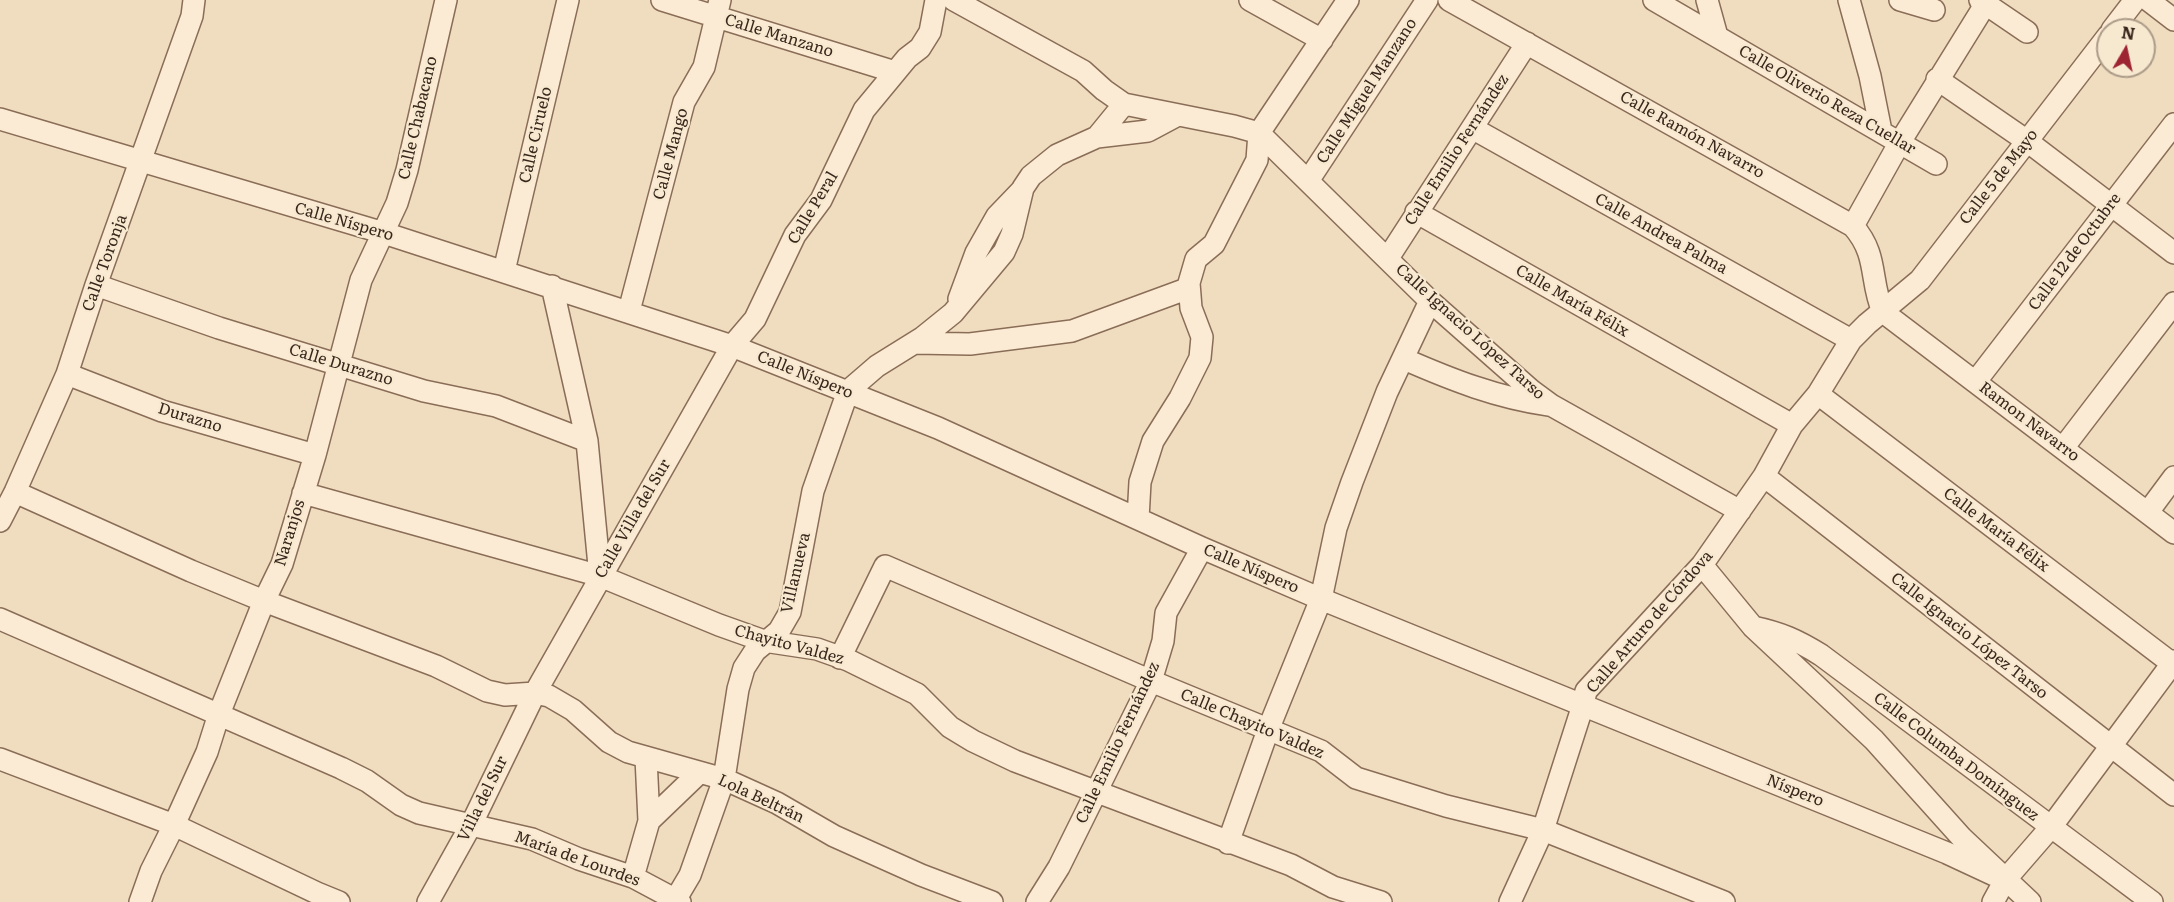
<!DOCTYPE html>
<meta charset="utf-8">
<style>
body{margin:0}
#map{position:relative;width:2174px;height:902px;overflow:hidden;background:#f0ddc0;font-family:Literata,serif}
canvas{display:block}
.north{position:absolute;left:2096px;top:18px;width:60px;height:60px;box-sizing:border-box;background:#f7e8d0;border:2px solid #ab9b88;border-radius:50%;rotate:9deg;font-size:16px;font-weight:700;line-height:24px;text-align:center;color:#39271c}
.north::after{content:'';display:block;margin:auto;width:21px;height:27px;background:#9d2432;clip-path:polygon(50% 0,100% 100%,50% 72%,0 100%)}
</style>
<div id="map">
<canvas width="2174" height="902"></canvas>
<div class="north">N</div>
</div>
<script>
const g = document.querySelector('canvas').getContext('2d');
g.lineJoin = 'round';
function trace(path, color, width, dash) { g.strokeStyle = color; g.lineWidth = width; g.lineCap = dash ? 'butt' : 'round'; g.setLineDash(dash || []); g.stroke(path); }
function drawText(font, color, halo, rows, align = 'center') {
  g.font = font + ' Literata,serif'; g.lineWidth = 4.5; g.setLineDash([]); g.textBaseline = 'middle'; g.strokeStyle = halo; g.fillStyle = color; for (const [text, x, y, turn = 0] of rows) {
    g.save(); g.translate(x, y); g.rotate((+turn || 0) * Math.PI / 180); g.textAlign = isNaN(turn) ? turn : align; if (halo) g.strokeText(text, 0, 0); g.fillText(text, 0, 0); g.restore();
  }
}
const minor = new Path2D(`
 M 662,0 L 895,72
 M 954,0 L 1083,71 L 1104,90 L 1124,104 L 1234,126 L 1259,133 L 1430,301 L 1532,391 L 1551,405 L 1740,511
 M 1250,0 L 1322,40
 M 1449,0 L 1853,226 C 1879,256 1869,279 1883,312 L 2174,533
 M 1654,0 L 1936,164
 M 1707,0 L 1717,36
 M 1849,0 L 1870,76 L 1881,131
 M 1900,0 L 1934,10
 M 1980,0 L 2027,32
 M 2148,0 L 2174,20
 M 2112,30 L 2135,0
 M 1937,79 L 2027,141 L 2174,253
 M 0,119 L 384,233 L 732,346 L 938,428 L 1202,548 L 1321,599 L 1947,853 L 2005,880
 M 1472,128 L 1851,340
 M 1259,133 L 1348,0
 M 1097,137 L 1148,131 L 1178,115
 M 1308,181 L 1427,0
 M 1416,212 L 1792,425
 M 1853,226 L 1900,142 L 1988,0
 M 1388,258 L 1527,43
 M 504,271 L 568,0
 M 96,285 L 219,328 L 424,391 L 496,406 L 587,441
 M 552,286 L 587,441 L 600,576
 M 959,299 L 976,253 L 997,216 L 1022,190
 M 629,311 L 684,102 L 704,67 L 720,0
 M 915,343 L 970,344 L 1072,331 L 1189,288
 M 1404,359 C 1452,380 1498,398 1549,405
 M 67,374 L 162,411 L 315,455
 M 1976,381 L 2174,124
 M 1818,394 L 2174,665
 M 2063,448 L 2174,303
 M 1764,476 L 2174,795
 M 15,492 L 191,571 L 264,601 L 436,666 L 487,691 L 505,695 L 535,693 L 549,696 L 573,710 L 609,742 L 628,752 L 724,779 L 777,803 L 834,836 L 921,875 L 992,902
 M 303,493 L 600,576 L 719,625 L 764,641 L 817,649 L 848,660 L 917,694 L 950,727 L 973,741 L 1015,761 L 1291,865 L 1333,887 L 1381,902
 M 2148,512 L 2174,477
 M 1138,519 L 1140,482 L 1153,441 L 1180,398 L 1200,358 L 1202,337 L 1191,308 L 1189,283 L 1196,259 L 1214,244 L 1257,160 L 1259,133
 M 0,521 L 15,492 L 67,374 L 96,285 L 192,16 L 194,0
 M 1702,565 L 1753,627 L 1874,740 L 1962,838 L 2030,902
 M 0,619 L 341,768 L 367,781 L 401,805 L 419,813 L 532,839 L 579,859 L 633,877 L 680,902
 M 1753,627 C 1781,633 1797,640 1821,655 L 2152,902
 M 840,658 L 885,566 L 1151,681 L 1321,751 L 1356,778 L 1446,806 L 1543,830 L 1724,902
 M 0,759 L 174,825 L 317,893 L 339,902
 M 649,821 L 699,773
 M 1228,843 L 1268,730 L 1321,599 L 1336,528 L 1352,482 L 1387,392 L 1430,301
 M 633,877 L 649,821 L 646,758
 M 140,902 L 151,871 L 174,825 L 207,752 L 219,714 L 264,601 L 282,564 L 315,455 L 361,280 L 397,203 L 407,170 L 446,0
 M 428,902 L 471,825 L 535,693 L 732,346 L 755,319 L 795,235 L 821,200 L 864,110 L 907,58 L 920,48 L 930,32 L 936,0
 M 674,902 L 690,875 L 724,779 L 738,689 L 744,668 L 755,651 L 779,631 L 790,612 L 813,491 L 848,391 L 877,366 L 922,338 L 953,313 L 1004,252 L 1012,234 L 1023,188 L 1031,176 L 1057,155 L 1097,137 L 1124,104
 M 1037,902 L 1059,867 L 1151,681 L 1163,641 L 1166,613 L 1202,548
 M 1510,902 L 1543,830 L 1583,705 L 1586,691 L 1702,565 L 1764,476 L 1792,425 L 1818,394 L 1851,340 L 1867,324 L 1920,280 L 2108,36
 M 1993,902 L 2005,880 L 2051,827 L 2174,661`);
const streetNames = [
 ["Calle Manzano",779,36,17],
 ["Calle Miguel Manzano",1367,91,-57],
 ["Calle Oliverio Reza Cuellar",1827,100,30],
 ["Calle Chabacano",418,118,-77],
 ["Calle Ciruelo",536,135,-77],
 ["Calle Ramón Navarro",1692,135,29],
 ["Calle Emilio Fernández",1457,150,-57],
 ["Calle Mango",671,154,-75],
 ["Calle 5 de Mayo",1999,177,-52],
 ["Calle Peral",813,208,-59],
 ["Calle Níspero",344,222,16],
 ["Calle Andrea Palma",1661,234,29],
 ["Calle 12 de Octubre",2075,252,-53],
 ["Calle Toronja",105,263,-70],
 ["Calle María Félix",1572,301,30],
 ["Calle Ignacio López Tarso",1470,332,42],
 ["Calle Durazno",341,365,17],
 ["Calle Níspero",805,375,22],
 ["Durazno",190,418,17],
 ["Ramon Navarro",2029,422,37],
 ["Calle Villa del Sur",633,519,-60],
 ["Calle María Félix",1996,530,37],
 ["Naranjos",290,533,-73],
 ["Calle Níspero",1251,569,23],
 ["Villanueva",796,573,-77],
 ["Calle Arturo de Córdova",1650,622,-49],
 ["Calle Ignacio López Tarso",1969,636,38],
 ["Chayito Valdez",789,645,15],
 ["Calle Chayito Valdez",1252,724,23],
 ["Calle Emilio Fernández",1118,743,-65],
 ["Calle Columba Domínguez",1956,757,37],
 ["Níspero",1795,791,22],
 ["Villa del Sur",483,799,-64],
 ["Lola Beltrán",761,799,25],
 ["María de Lourdes",577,859,20]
];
trace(minor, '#8a6d57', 24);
trace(minor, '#fbebd4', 21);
drawText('16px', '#39271c', '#f7e8d0', streetNames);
</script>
